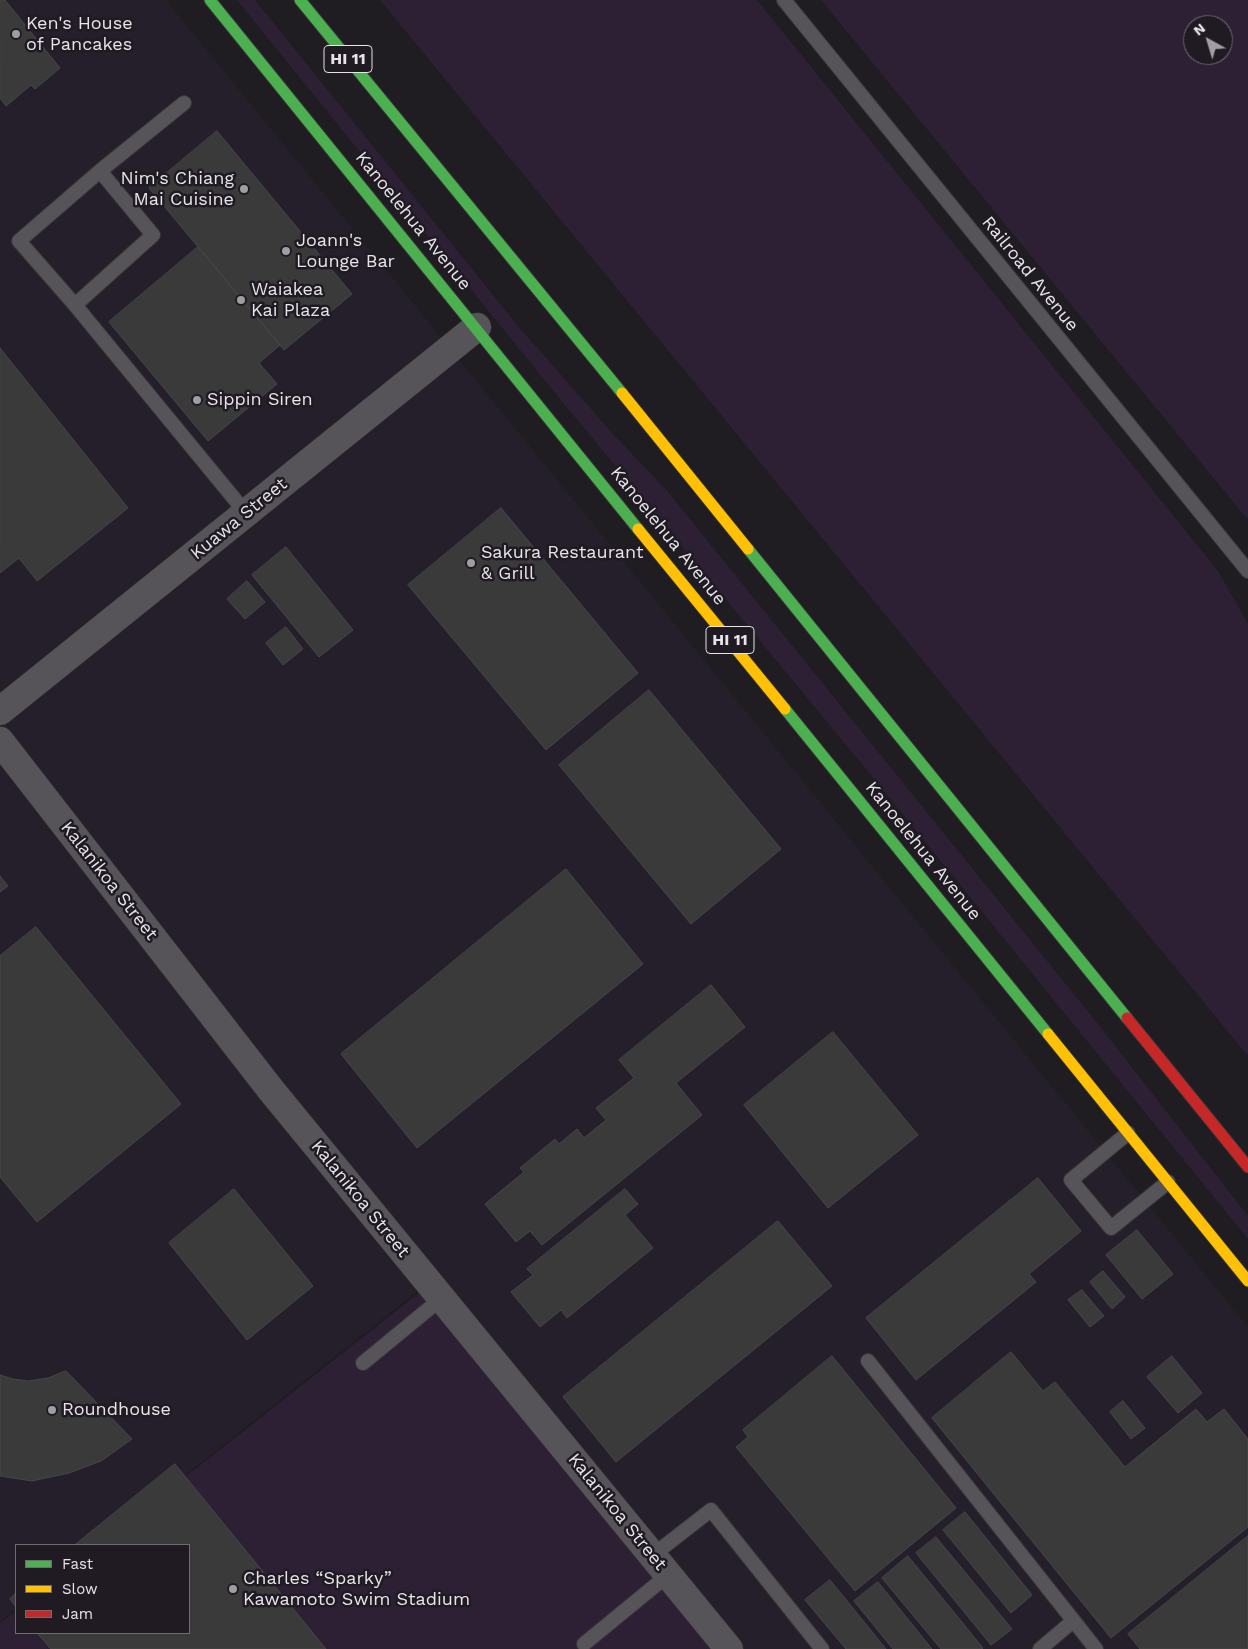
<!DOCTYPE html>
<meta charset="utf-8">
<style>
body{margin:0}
#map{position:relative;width:1248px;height:1649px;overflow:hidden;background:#1f1d21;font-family:"Work Sans",sans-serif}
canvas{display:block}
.legend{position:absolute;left:15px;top:1544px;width:175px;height:90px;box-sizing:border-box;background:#201b23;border:1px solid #6f6b72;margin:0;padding:6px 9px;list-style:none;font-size:15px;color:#e6e3e9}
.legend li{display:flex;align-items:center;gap:10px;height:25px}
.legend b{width:25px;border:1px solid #6f6b72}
.north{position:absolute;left:1183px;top:15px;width:50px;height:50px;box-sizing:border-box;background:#201b23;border:1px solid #6f6b72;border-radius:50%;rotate:321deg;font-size:14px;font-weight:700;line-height:20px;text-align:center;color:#e6e3e9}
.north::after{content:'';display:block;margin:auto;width:18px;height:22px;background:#a09ea3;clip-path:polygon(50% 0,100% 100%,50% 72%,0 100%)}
</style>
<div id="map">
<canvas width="1248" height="1649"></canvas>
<ul class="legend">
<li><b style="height:6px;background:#4caf50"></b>Fast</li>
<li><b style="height:6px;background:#ffc107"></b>Slow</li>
<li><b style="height:6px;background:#c62828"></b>Jam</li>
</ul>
<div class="north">N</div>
</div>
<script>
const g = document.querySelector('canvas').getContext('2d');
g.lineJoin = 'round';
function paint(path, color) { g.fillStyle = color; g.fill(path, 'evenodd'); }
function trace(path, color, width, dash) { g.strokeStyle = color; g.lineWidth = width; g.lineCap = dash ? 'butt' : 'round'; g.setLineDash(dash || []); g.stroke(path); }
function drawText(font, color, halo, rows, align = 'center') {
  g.font = font + ' "Work Sans",sans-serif'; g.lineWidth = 5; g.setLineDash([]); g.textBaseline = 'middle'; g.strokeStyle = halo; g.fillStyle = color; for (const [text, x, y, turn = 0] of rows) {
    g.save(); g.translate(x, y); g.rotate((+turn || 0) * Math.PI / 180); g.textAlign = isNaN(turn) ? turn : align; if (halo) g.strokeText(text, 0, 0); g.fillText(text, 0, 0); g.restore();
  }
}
const built = new Path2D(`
 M 0,0 L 166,0 L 1248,1327 L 1248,1649 L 742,1649 L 434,1278 L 97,1545 L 16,1545 L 16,1609 L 0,1622 Z`);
const green = new Path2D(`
 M 237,0 L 255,0 L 518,326 L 613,434 L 668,492 L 1098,1024 L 1248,1216 L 1248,1239 L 866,769 L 546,382 Z
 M 380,0 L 757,0 L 1218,571 L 1248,624 L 1248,1056 Z
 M 821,0 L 1248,0 L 1248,520 ZM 1193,25 L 1223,25 L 1223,55 L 1193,55 Z
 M 424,1289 L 714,1649 L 0,1649 L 0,1623 L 16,1611 L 16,1633 L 189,1633 L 189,1545 L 99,1545 Z`);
const building = new Path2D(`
 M 0,0 L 5,0 L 60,68 L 35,89 L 31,85 L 6,106 L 0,98 Z
 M 217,131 L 352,294 L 284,350 L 149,188 Z
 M 198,247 L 280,345 L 259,363 L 277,384 L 208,441 L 109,322 Z
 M 0,348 L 128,508 L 37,581 L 19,558 L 0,573 Z
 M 501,508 L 638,673 L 546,750 L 408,585 Z
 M 286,547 L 353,630 L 319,657 L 252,575 Z
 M 247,581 L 265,602 L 245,619 L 227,599 Z
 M 286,627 L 303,649 L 283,665 L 266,643 Z
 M 649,690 L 781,849 L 691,924 L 559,765 Z
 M 566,869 L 643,964 L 417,1148 L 341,1054 Z
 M 0,876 L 8,886 L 0,892 Z
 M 36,927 L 181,1104 L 37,1222 L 0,1177 L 0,956 Z
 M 711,985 L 745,1027 L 676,1083 L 702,1115 L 542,1245 L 530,1231 L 516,1242 L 485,1204 L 524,1172 L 520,1168 L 555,1139 L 559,1144 L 577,1129 L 584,1138 L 606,1120 L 596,1108 L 634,1078 L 619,1060 Z
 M 833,1032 L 918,1135 L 828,1208 L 744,1105 Z
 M 1038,1178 L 1081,1231 L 1029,1274 L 1036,1282 L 916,1380 L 866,1318 Z
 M 234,1189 L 313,1286 L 247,1340 L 169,1243 Z
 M 625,1189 L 638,1204 L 625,1215 L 653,1248 L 567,1318 L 561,1310 L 540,1327 L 511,1292 L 533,1275 L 527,1269 Z
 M 778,1221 L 832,1286 L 616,1462 L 563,1397 Z
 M 1137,1230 L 1173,1274 L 1142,1299 L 1106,1255 Z
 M 1103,1271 L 1125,1297 L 1112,1309 L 1090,1282 Z
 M 1082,1290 L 1104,1316 L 1090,1327 L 1068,1300 Z
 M 1011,1352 L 1043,1391 L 1055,1382 L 1125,1467 L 1196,1409 L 1207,1422 L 1224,1409 L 1248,1439 L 1248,1527 L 1111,1638 L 932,1418 Z
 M 832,1356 L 956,1508 L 855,1591 L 736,1447 L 748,1437 L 743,1430 Z
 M 1172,1356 L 1202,1393 L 1178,1413 L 1147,1377 Z
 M 66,1371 L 132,1439 L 101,1461 L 69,1473 L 32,1481 L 0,1476 L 0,1375 L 13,1379 L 28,1381 L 48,1378 Z
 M 1123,1401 L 1145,1428 L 1131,1439 L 1110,1412 Z
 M 175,1464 L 326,1649 L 51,1649 L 37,1633 L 189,1633 L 189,1545 L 75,1545 Z
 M 965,1512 L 1032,1595 L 1011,1613 L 943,1530 Z
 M 1248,1536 L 1248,1649 L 1140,1649 L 1128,1634 Z
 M 936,1537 L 1012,1629 L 991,1645 L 916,1553 Z
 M 908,1556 L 983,1648 L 982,1649 L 941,1649 L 882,1578 Z
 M 830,1580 L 886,1649 L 846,1649 L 805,1600 Z
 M 878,1582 L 932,1649 L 893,1649 L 854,1601 Z
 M 16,1593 L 16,1607 L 10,1599 Z`);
const lane = new Path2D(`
 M 784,0 L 1248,571
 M 100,171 L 184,103
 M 75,305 L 153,235 L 100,171 L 19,241 L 75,305 L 246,513
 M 1128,1133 L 1071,1180 L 1111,1228 L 1168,1182
 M 868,1361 L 1096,1649
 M 363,1363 L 442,1298
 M 653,1555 L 711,1510 L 822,1649
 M 584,1644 L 668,1575
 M 1040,1649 L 1073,1621`);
const street = new Path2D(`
 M 0,711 L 477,327
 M 0,741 L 271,1090 L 729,1649`);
const fast = new Path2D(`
 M 210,0 L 638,529
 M 300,0 L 622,393
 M 748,549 L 1127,1018
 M 785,709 L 1048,1034`);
const slow = new Path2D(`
 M 622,393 L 748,549
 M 638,529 L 785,709
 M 1048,1034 L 1248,1281`);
const jam = new Path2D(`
 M 1127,1018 L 1248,1167`);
const markers = [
 [16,34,5,"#a09ea3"],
 [244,189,5,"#a09ea3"],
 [286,251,5,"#a09ea3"],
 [241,300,5,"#a09ea3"],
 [197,400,5,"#a09ea3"],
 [471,563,5,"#a09ea3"],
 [52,1410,5,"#a09ea3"],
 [233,1589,5,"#a09ea3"]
];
const shields = [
 [348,59,48],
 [730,640,48]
];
const shieldNames = [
 ["HI 11",348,59],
 ["HI 11",730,640]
];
const poiNames = [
 ["Ken's House",26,24],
 ["of Pancakes",26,45],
 ["Nim's Chiang",234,179,"right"],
 ["Mai Cuisine",234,200,"right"],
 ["Joann's",296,241],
 ["Lounge Bar",296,262],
 ["Waiakea",251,290],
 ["Kai Plaza",251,311],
 ["Sippin Siren",207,400],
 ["Sakura Restaurant",481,553],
 ["& Grill",481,574],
 ["Roundhouse",62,1410],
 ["Charles “Sparky”",243,1579],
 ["Kawamoto Swim Stadium",243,1600]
];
const streetNames = [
 ["Kanoelehua Avenue",413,221,51],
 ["Railroad Avenue",1030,274,51],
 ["Kuawa Street",239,519,-39],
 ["Kanoelehua Avenue",668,536,51],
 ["Kanoelehua Avenue",923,851,51],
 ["Kalanikoa Street",109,881,52],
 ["Kalanikoa Street",360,1199,51],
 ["Kalanikoa Street",617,1512,51]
];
paint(built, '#251e2b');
paint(green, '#2d2035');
paint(building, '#3a3a3b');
trace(building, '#464748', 1);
trace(lane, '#39373a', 16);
trace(street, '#39373a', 29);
trace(fast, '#39373a', 13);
trace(slow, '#39373a', 13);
trace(jam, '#39373a', 13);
trace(lane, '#565458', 14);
trace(street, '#565458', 28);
trace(fast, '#4caf50', 11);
trace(slow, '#ffc107', 11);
trace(jam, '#c62828', 11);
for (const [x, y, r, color] of markers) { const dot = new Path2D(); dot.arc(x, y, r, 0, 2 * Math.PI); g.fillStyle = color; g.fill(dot); trace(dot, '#201b23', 2); }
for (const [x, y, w] of shields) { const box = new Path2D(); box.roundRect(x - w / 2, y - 13.5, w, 27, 4); g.fillStyle = '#201b23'; g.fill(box); trace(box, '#e6e3e9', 1); }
drawText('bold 16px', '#e6e3e9', null, shieldNames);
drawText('18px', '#e6e3e9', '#201b23', poiNames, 'left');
drawText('18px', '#e6e3e9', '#201b23', streetNames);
</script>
